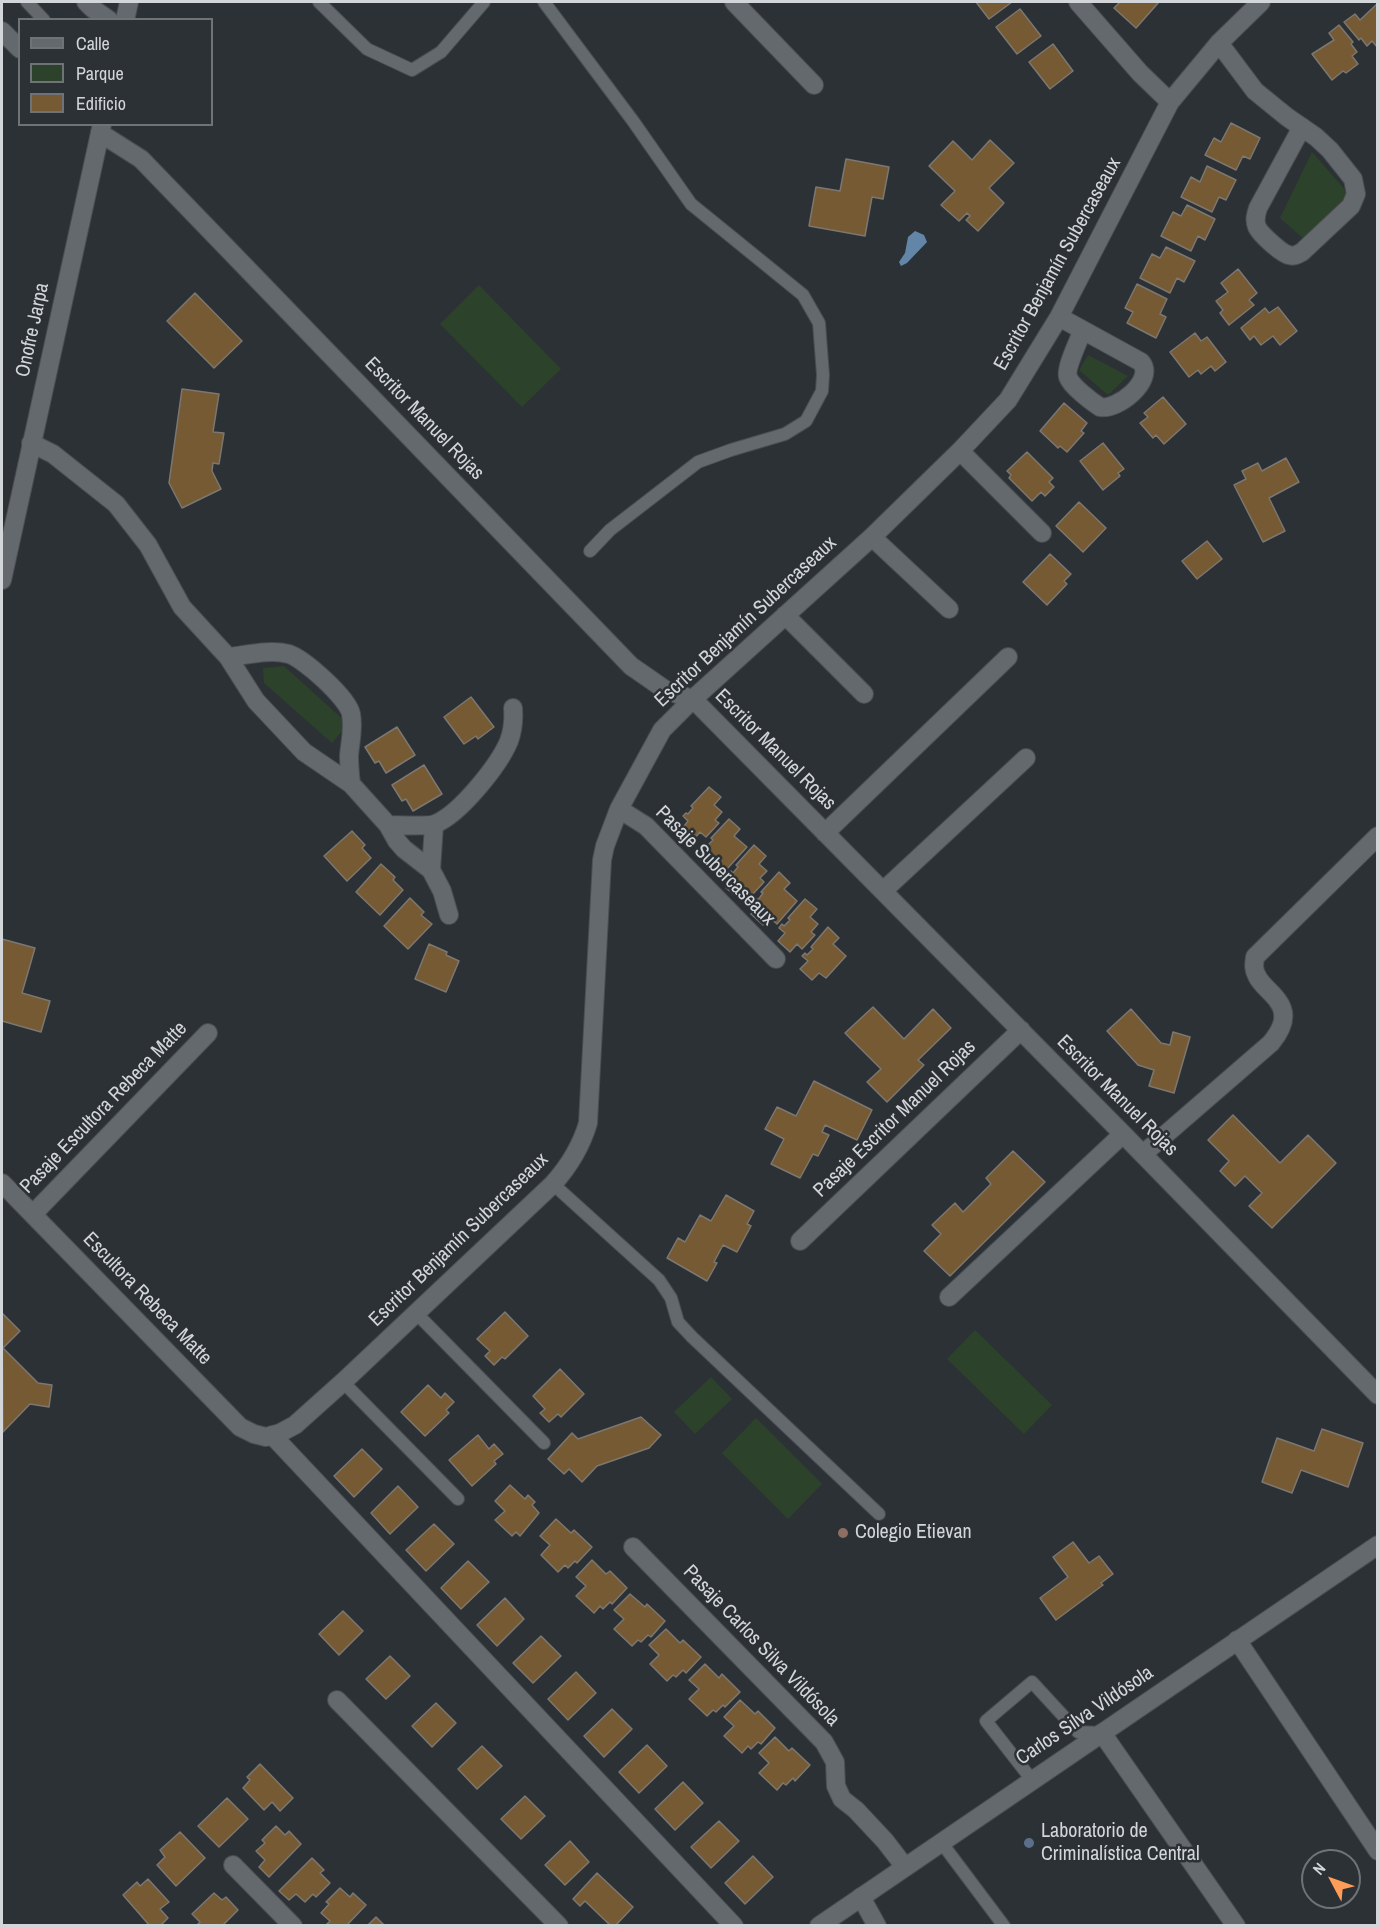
<!DOCTYPE html>
<meta charset="utf-8">
<style>
body{margin:0}
#map{position:relative;width:1379px;height:1927px;overflow:hidden;background:#2c3135;font-family:"Archivo Narrow",sans-serif}
canvas{display:block}
.frame{position:absolute;inset:0;border:3px solid #d3d6d9;pointer-events:none}
.legend{position:absolute;left:18px;top:18px;width:195px;height:108px;box-sizing:border-box;background:#2c3135;border:2px solid #6f7377;margin:0;padding:8px 10px;list-style:none;font-size:18px;color:#d3d6d9}
.legend li{display:flex;align-items:center;gap:12px;height:30px}
.legend b{width:30px;border:2px solid #6f7377}
.north{position:absolute;left:1301px;top:1849px;width:60px;height:60px;box-sizing:border-box;background:#2c3135;border:2px solid #6f7377;border-radius:50%;rotate:311deg;font-size:16px;font-weight:700;line-height:24px;text-align:center;color:#d3d6d9}
.north::after{content:'';display:block;margin:auto;width:21px;height:27px;background:#fe9c58;clip-path:polygon(50% 0,100% 100%,50% 72%,0 100%)}
</style>
<div id="map">
<canvas width="1379" height="1927"></canvas>
<div class="frame"></div>
<ul class="legend">
<li><b style="height:8px;background:#64696e"></b>Calle</li>
<li><b style="height:16px;background:#2c422b"></b>Parque</li>
<li><b style="height:16px;background:#755a34"></b>Edificio</li>
</ul>
<div class="north">N</div>
</div>
<script>
const g = document.querySelector('canvas').getContext('2d');
g.lineJoin = 'round';
function paint(path, color) { g.fillStyle = color; g.fill(path, 'evenodd'); }
function trace(path, color, width, dash) { g.strokeStyle = color; g.lineWidth = width; g.lineCap = dash ? 'butt' : 'round'; g.setLineDash(dash || []); g.stroke(path); }
function drawText(font, color, halo, rows, align = 'center') {
  g.font = font + ' "Archivo Narrow",sans-serif'; g.lineWidth = 5; g.setLineDash([]); g.textBaseline = 'middle'; g.strokeStyle = halo; g.fillStyle = color; for (const [text, x, y, turn = 0] of rows) {
    g.save(); g.translate(x, y); g.rotate((+turn || 0) * Math.PI / 180); g.textAlign = isNaN(turn) ? turn : align; if (halo) g.strokeText(text, 0, 0); g.fillText(text, 0, 0); g.restore();
  }
}
const green = new Path2D(`
 M 1312,152 L 1354,200 L 1306,241 L 1280,218 Z
 M 479,285 L 561,369 L 522,407 L 440,324 Z
 M 1088,355 L 1128,376 L 1108,395 L 1079,370 Z
 M 284,666 L 348,724 L 332,743 L 264,683 L 263,668 Z
 M 975,1330 L 1052,1405 L 1024,1434 L 947,1359 Z
 M 711,1377 L 732,1399 L 695,1434 L 674,1412 Z
 M 756,1418 L 822,1484 L 788,1519 L 722,1453 Z`);
const water = new Path2D(`
 M 915,231 L 924,235 L 927,242 L 907,263 L 901,266 L 899,262 L 905,253 L 908,237 Z`);
const building = new Path2D(`
 M 976,2 L 1012,2 L 989,19 Z
 M 1120,2 L 1159,2 L 1136,28 L 1114,8 Z
 M 1378,3 L 1378,48 L 1372,41 L 1367,46 L 1361,38 L 1359,40 L 1344,22 L 1355,14 L 1360,20 Z
 M 1020,9 L 1041,36 L 1017,54 L 996,27 Z
 M 1339,25 L 1353,42 L 1351,44 L 1357,52 L 1352,56 L 1358,64 L 1346,73 L 1343,71 L 1332,80 L 1312,54 L 1334,40 L 1329,33 Z
 M 1053,44 L 1073,71 L 1050,89 L 1029,62 Z
 M 1231,123 L 1260,138 L 1250,159 L 1243,156 L 1236,170 L 1205,155 L 1214,138 L 1221,142 Z
 M 990,140 L 1014,163 L 989,188 L 1004,203 L 978,231 L 966,220 L 970,216 L 967,213 L 959,221 L 941,205 L 955,191 L 929,166 L 953,141 L 972,160 Z
 M 846,159 L 889,167 L 883,199 L 872,197 L 865,236 L 809,226 L 816,187 L 840,191 Z
 M 1207,166 L 1236,180 L 1226,200 L 1219,197 L 1212,212 L 1181,197 L 1191,177 L 1200,182 Z
 M 1187,205 L 1215,219 L 1205,240 L 1198,236 L 1191,251 L 1161,236 L 1173,212 L 1181,216 Z
 M 1166,247 L 1195,261 L 1184,282 L 1177,278 L 1170,293 L 1140,278 L 1152,254 L 1160,258 Z
 M 1238,269 L 1257,293 L 1249,300 L 1254,305 L 1229,325 L 1220,313 L 1223,310 L 1216,301 L 1228,292 L 1221,283 Z
 M 1137,284 L 1167,299 L 1160,314 L 1166,317 L 1156,338 L 1127,323 L 1133,312 L 1125,308 Z
 M 195,293 L 242,341 L 214,368 L 167,321 Z
 M 1278,307 L 1297,331 L 1280,345 L 1273,336 L 1261,345 L 1254,336 L 1250,340 L 1241,328 L 1265,308 L 1269,313 Z
 M 1195,333 L 1201,341 L 1207,337 L 1226,362 L 1215,371 L 1211,366 L 1201,374 L 1198,370 L 1189,377 L 1170,352 Z
 M 182,389 L 219,394 L 213,432 L 224,433 L 219,464 L 213,463 L 212,471 L 221,489 L 182,508 L 169,483 Z
 M 1163,397 L 1186,424 L 1164,444 L 1156,435 L 1153,438 L 1140,423 L 1148,417 L 1144,413 Z
 M 1064,403 L 1087,423 L 1081,431 L 1084,433 L 1067,452 L 1060,446 L 1058,448 L 1040,431 Z
 M 1103,443 L 1124,469 L 1118,473 L 1120,476 L 1103,490 L 1080,461 Z
 M 1027,452 L 1053,478 L 1049,482 L 1054,487 L 1045,496 L 1041,492 L 1032,501 L 1009,478 L 1011,475 L 1007,471 Z
 M 1286,458 L 1299,482 L 1269,498 L 1285,531 L 1263,542 L 1234,485 L 1246,479 L 1242,471 L 1258,463 L 1262,471 Z
 M 1079,502 L 1106,528 L 1083,552 L 1056,526 Z
 M 1207,541 L 1222,559 L 1197,579 L 1182,561 Z
 M 1050,554 L 1071,574 L 1064,581 L 1067,584 L 1047,605 L 1023,582 Z
 M 471,697 L 494,727 L 478,739 L 476,736 L 464,744 L 444,717 Z
 M 397,727 L 415,755 L 386,773 L 379,761 L 375,763 L 365,747 Z
 M 424,765 L 442,794 L 413,811 L 406,799 L 402,801 L 392,785 Z
 M 709,787 L 721,797 L 714,805 L 722,812 L 715,820 L 719,823 L 706,837 L 700,832 L 693,840 L 682,829 L 688,821 L 683,816 L 686,813 L 688,814 L 693,808 L 691,806 Z
 M 729,819 L 740,829 L 734,836 L 747,847 L 726,870 L 720,864 L 713,871 L 701,860 L 708,853 L 702,848 L 705,844 L 707,846 L 713,840 L 711,838 Z
 M 352,831 L 365,845 L 362,848 L 371,858 L 347,881 L 324,856 Z
 M 754,845 L 766,856 L 759,864 L 767,871 L 760,878 L 764,882 L 751,896 L 745,891 L 738,898 L 726,888 L 733,880 L 728,875 L 731,871 L 733,873 L 738,867 L 736,865 Z
 M 381,864 L 395,877 L 393,880 L 403,890 L 380,915 L 356,892 Z
 M 779,872 L 790,883 L 784,889 L 797,901 L 777,924 L 770,918 L 763,925 L 751,914 L 758,906 L 752,901 L 756,898 L 758,900 L 763,893 L 761,892 Z
 M 410,898 L 424,912 L 421,915 L 432,924 L 408,949 L 384,926 Z
 M 805,899 L 817,909 L 810,917 L 818,924 L 811,932 L 815,935 L 802,949 L 797,944 L 790,952 L 778,941 L 785,933 L 779,928 L 782,924 L 784,926 L 790,920 L 788,918 Z
 M 828,927 L 839,938 L 833,944 L 846,956 L 826,978 L 819,973 L 812,980 L 800,969 L 808,961 L 802,956 L 805,953 L 807,955 L 813,949 L 811,947 Z
 M 2,939 L 35,948 L 22,993 L 50,1001 L 41,1032 L 2,1021 Z
 M 429,944 L 447,952 L 446,955 L 459,961 L 446,992 L 415,979 Z
 M 873,1007 L 904,1039 L 933,1009 L 951,1028 L 918,1060 L 924,1065 L 887,1102 L 867,1082 L 881,1069 L 845,1033 Z
 M 1131,1009 L 1161,1043 L 1170,1045 L 1173,1032 L 1190,1037 L 1174,1093 L 1149,1086 L 1154,1070 L 1138,1065 L 1107,1031 Z
 M 814,1081 L 872,1110 L 857,1140 L 825,1125 L 822,1132 L 829,1135 L 818,1156 L 813,1154 L 800,1178 L 771,1164 L 784,1139 L 765,1129 L 777,1107 L 796,1116 Z
 M 1233,1115 L 1280,1163 L 1308,1135 L 1336,1163 L 1272,1228 L 1249,1206 L 1262,1193 L 1245,1176 L 1235,1186 L 1220,1171 L 1229,1161 L 1208,1140 Z
 M 1013,1151 L 1045,1182 L 950,1276 L 924,1251 L 941,1234 L 932,1225 L 955,1203 L 963,1212 L 991,1184 L 986,1178 Z
 M 726,1195 L 754,1211 L 747,1224 L 751,1226 L 737,1252 L 723,1245 L 714,1262 L 717,1263 L 707,1281 L 667,1258 L 678,1238 L 685,1242 L 700,1215 L 711,1221 Z
 M 505,1312 L 528,1336 L 505,1359 L 502,1357 L 494,1365 L 485,1356 L 490,1351 L 477,1339 Z
 M 2,1313 L 20,1331 L 3,1348 L 38,1383 L 52,1385 L 49,1407 L 30,1404 L 3,1432 Z
 M 560,1369 L 584,1394 L 561,1417 L 558,1414 L 549,1422 L 540,1413 L 545,1409 L 533,1396 Z
 M 428,1385 L 441,1398 L 445,1393 L 454,1402 L 446,1410 L 449,1413 L 425,1436 L 401,1412 Z
 M 641,1417 L 661,1435 L 649,1448 L 597,1466 L 582,1482 L 569,1469 L 564,1474 L 548,1459 L 572,1433 L 578,1439 Z
 M 1322,1429 L 1363,1443 L 1348,1487 L 1301,1470 L 1292,1493 L 1262,1482 L 1277,1438 L 1314,1451 Z
 M 478,1435 L 489,1449 L 494,1444 L 503,1454 L 494,1461 L 496,1464 L 472,1486 L 449,1460 Z
 M 362,1449 L 382,1469 L 354,1497 L 334,1476 Z
 M 510,1485 L 525,1499 L 528,1495 L 535,1502 L 532,1505 L 539,1513 L 520,1536 L 516,1532 L 512,1536 L 495,1520 L 505,1511 L 495,1501 Z
 M 398,1486 L 418,1507 L 390,1534 L 371,1513 Z
 M 556,1519 L 571,1533 L 574,1530 L 592,1547 L 577,1563 L 575,1561 L 568,1568 L 565,1565 L 558,1572 L 541,1555 L 550,1545 L 540,1536 Z
 M 434,1524 L 454,1544 L 426,1571 L 406,1550 Z
 M 1073,1542 L 1089,1563 L 1099,1556 L 1113,1574 L 1101,1583 L 1103,1585 L 1056,1620 L 1040,1598 L 1068,1577 L 1053,1557 Z
 M 592,1560 L 606,1574 L 610,1571 L 627,1588 L 612,1604 L 610,1602 L 603,1609 L 600,1606 L 594,1613 L 576,1596 L 586,1586 L 576,1577 Z
 M 468,1561 L 489,1582 L 461,1609 L 441,1588 Z
 M 630,1594 L 645,1607 L 647,1604 L 665,1621 L 651,1637 L 648,1635 L 641,1642 L 638,1640 L 632,1646 L 614,1629 L 624,1619 L 614,1610 Z
 M 505,1598 L 524,1619 L 497,1646 L 477,1625 Z
 M 343,1611 L 363,1631 L 339,1655 L 319,1634 Z
 M 666,1629 L 680,1643 L 683,1640 L 701,1657 L 686,1673 L 683,1670 L 676,1677 L 673,1675 L 667,1681 L 650,1664 L 659,1655 L 649,1645 Z
 M 541,1636 L 561,1656 L 533,1683 L 513,1663 Z
 M 390,1656 L 410,1676 L 386,1699 L 366,1679 Z
 M 705,1664 L 719,1678 L 722,1674 L 740,1692 L 725,1707 L 723,1705 L 716,1712 L 713,1710 L 707,1716 L 689,1699 L 699,1689 L 689,1680 Z
 M 576,1672 L 596,1693 L 568,1720 L 548,1699 Z
 M 740,1700 L 755,1714 L 758,1711 L 775,1728 L 761,1744 L 758,1742 L 751,1749 L 748,1746 L 742,1753 L 724,1736 L 734,1726 L 724,1717 Z
 M 436,1703 L 456,1723 L 432,1747 L 412,1726 Z
 M 612,1709 L 632,1729 L 604,1757 L 584,1736 Z
 M 775,1737 L 789,1751 L 792,1748 L 810,1765 L 795,1781 L 793,1778 L 786,1785 L 783,1783 L 777,1790 L 759,1773 L 769,1763 L 759,1753 Z
 M 647,1745 L 667,1766 L 639,1793 L 619,1772 Z
 M 482,1746 L 502,1766 L 477,1789 L 458,1769 Z
 M 260,1764 L 293,1798 L 280,1811 L 272,1802 L 264,1810 L 243,1788 L 250,1780 L 247,1777 Z
 M 683,1782 L 703,1803 L 675,1830 L 655,1809 Z
 M 525,1796 L 545,1816 L 521,1839 L 501,1819 Z
 M 227,1798 L 248,1819 L 219,1847 L 198,1826 Z
 M 719,1821 L 739,1841 L 711,1868 L 691,1847 Z
 M 276,1826 L 285,1835 L 289,1831 L 301,1844 L 269,1877 L 259,1867 L 265,1860 L 256,1851 L 265,1843 L 262,1840 Z
 M 180,1832 L 205,1858 L 176,1886 L 157,1865 L 165,1857 L 160,1850 Z
 M 570,1841 L 589,1862 L 565,1885 L 545,1865 Z
 M 753,1856 L 773,1877 L 745,1904 L 725,1883 Z
 M 312,1858 L 324,1870 L 320,1873 L 330,1883 L 316,1897 L 313,1894 L 305,1902 L 296,1894 L 289,1900 L 279,1891 Z
 M 597,1873 L 633,1907 L 615,1926 L 611,1926 L 585,1901 L 580,1906 L 573,1899 Z
 M 148,1879 L 169,1902 L 160,1909 L 168,1918 L 160,1926 L 150,1926 L 123,1895 L 137,1882 L 140,1886 Z
 M 340,1888 L 350,1897 L 353,1893 L 366,1905 L 346,1926 L 325,1926 L 330,1921 L 321,1913 L 329,1904 L 326,1902 Z
 M 214,1893 L 222,1900 L 226,1897 L 238,1910 L 222,1926 L 196,1926 L 200,1922 L 192,1914 Z
 M 376,1917 L 385,1926 L 367,1926 Z`);
const lane = new Path2D(`
 M 27,2 L 44,20
 M 319,2 L 367,49 L 412,70 L 441,52 L 484,2
 M 544,2 L 633,121 L 691,204 L 803,295 L 819,323 L 823,375 L 822,391 L 806,421 L 785,434 L 731,450 L 698,462 L 610,530 L 590,551
 M 553,1184 L 659,1280 L 671,1298 L 678,1322 L 692,1337 L 879,1514
 M 416,1313 L 544,1443
 M 343,1382 L 458,1499
 M 1032,1780 L 986,1721 L 1032,1682 L 1078,1732 L 1102,1733
 M 941,1842 L 1004,1926`);
const street = new Path2D(`
 M 86,2 L 92,8 L 109,20
 M 734,2 L 814,85
 M 1078,2 L 1140,73 L 1170,102
 M 2,31 L 20,49
 M 1219,43 L 1255,91 L 1287,117 L 1316,137 L 1330,150 L 1353,179 L 1356,194 L 1351,206 L 1302,252 C 1298,254 1294,257 1289,255 C 1282,254 1260,234 1257,227 C 1254,220 1256,214 1258,208 L 1302,127
 M 100,133 L 141,159 L 631,666 L 667,691 L 693,699 L 1123,1134 L 1378,1395
 M 1059,317 L 1141,362 C 1156,380 1117,411 1100,407 C 1092,402 1071,386 1068,377 C 1065,368 1079,341 1082,331
 M 31,443 L 53,454 L 116,504 L 148,545 L 182,607 L 228,657 L 256,701 L 304,752 L 351,784 L 388,825 L 397,841 L 404,849 L 431,870 L 442,891 L 449,915
 M 960,451 L 1042,533
 M 872,537 L 949,609
 M 785,615 L 864,694
 M 228,657 C 247,655 270,649 289,654 C 304,659 348,698 351,714 C 354,729 350,742 349,756 C 349,766 350,775 351,784
 M 619,809 L 646,826 L 776,959
 M 388,825 C 398,825 427,827 435,824 C 460,814 499,765 509,741 C 513,730 514,720 513,708
 M 825,833 L 1008,657
 M 431,870 L 434,825
 M 883,891 L 1026,758
 M 1143,1154 L 1271,1043 C 1281,1031 1289,1016 1278,1001 C 1272,992 1261,985 1257,976 C 1253,969 1254,964 1255,957 L 1378,836
 M 2,1183 L 240,1427 L 254,1434 L 266,1437 L 280,1433 L 295,1425 L 343,1382 L 553,1184 C 570,1165 581,1147 588,1123 L 602,860 L 605,846 L 619,809 L 662,730 L 693,699 L 872,537 L 960,451 L 1008,400 L 1059,317 L 1170,102 L 1219,43 L 1261,2
 M 33,1214 L 208,1033
 M 800,1241 L 1021,1030
 M 949,1297 L 1123,1134
 M 272,1435 L 734,1926
 M 633,1547 L 824,1742 L 835,1762 L 836,1786 L 842,1799 L 856,1810 L 885,1841 L 905,1867
 M 1237,1640 L 1378,1851
 M 337,1700 L 559,1926
 M 1102,1733 L 1236,1926
 M 233,1865 L 293,1926
 M 861,1897 L 877,1926`);
const secondary = new Path2D(`
 M 125,20 L 129,2
 M 2,580 L 102,124
 M 819,1926 L 1378,1545`);
const markers = [
 [843,1533,6,"#8d6e63"],
 [1029,1843,6,"#5c6f8a"]
];
const streetNames = [
 ["Escritor Benjamín Subercaseaux",1058,264,-61],
 ["Onofre Jarpa",33,330,-78],
 ["Escritor Manuel Rojas",424,419,46],
 ["Escritor Benjamín Subercaseaux",746,622,-43],
 ["Escritor Manuel Rojas",775,750,45],
 ["Pasaje Subercaseaux",715,866,45],
 ["Escritor Manuel Rojas",1117,1096,45],
 ["Pasaje Escultora Rebeca Matte",104,1108,-46],
 ["Pasaje Escritor Manuel Rojas",895,1119,-44],
 ["Escritor Benjamín Subercaseaux",459,1240,-44],
 ["Escultora Rebeca Matte",147,1299,46],
 ["Pasaje Carlos Silva Vildósola",761,1646,46],
 ["Carlos Silva Vildósola",1085,1716,-34]
];
const poiNames = [
 ["Colegio Etievan",855,1533],
 ["Laboratorio de",1041,1832],
 ["Criminalística Central",1041,1855]
];
paint(green, '#2c422b');
paint(water, '#6385a7');
paint(building, '#755a34');
trace(building, '#7c7771', 1.5);
trace(lane, '#494e52', 14);
trace(street, '#494e52', 20);
trace(secondary, '#494e52', 20);
trace(lane, '#64696e', 12);
trace(street, '#64696e', 18);
trace(secondary, '#64696e', 18);
for (const [x, y, r, color] of markers) { const dot = new Path2D(); dot.arc(x, y, r, 0, 2 * Math.PI); g.fillStyle = color; g.fill(dot); trace(dot, '#2c3135', 2); }
drawText('20px', '#d3d6d9', '#2c3135', streetNames);
drawText('20px', '#d3d6d9', '#2c3135', poiNames, 'left');
</script>
